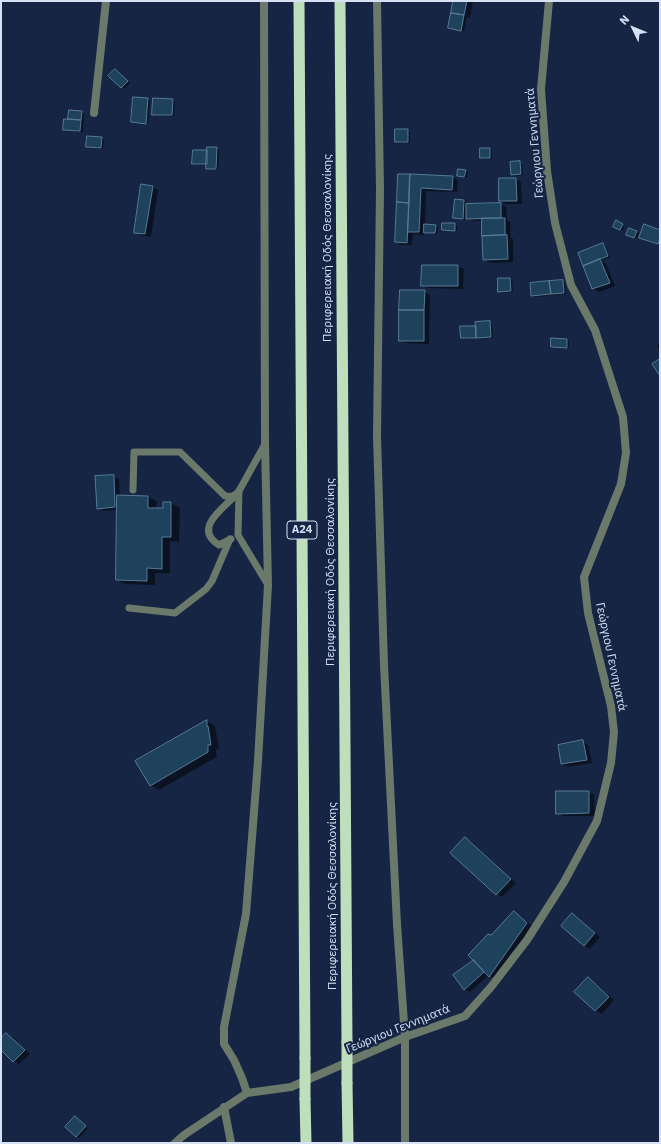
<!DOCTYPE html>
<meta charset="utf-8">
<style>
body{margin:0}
#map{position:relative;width:661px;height:1144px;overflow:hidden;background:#152543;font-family:"IBM Plex Sans",sans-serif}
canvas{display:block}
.frame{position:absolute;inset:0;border:2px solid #d6e1f6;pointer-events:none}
.north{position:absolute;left:613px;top:8px;width:40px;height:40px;-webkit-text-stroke:3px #152543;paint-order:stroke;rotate:313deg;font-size:11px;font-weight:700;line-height:16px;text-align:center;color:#d6e1f6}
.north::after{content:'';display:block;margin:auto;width:14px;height:18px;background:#d6e1f6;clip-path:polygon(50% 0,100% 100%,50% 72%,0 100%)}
</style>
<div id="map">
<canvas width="661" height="1144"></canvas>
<div class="frame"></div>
<div class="north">N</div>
</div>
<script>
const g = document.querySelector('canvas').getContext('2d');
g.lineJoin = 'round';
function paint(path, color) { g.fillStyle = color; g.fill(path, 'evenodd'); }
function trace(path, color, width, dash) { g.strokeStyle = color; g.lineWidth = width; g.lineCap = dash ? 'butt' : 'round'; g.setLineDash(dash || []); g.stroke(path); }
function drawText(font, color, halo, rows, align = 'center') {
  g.font = font + ' "IBM Plex Sans",sans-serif'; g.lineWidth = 4; g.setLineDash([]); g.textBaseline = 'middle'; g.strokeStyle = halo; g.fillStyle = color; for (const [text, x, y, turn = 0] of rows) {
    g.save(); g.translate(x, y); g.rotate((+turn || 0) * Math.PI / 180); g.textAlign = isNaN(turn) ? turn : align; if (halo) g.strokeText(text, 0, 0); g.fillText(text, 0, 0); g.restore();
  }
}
const shadow = new Path2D(`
 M 454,1 L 473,1 L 470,18 L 467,17 L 464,31 L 449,28 Z
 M 118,71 L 130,83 L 124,89 L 110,76 Z
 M 147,99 L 150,101 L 148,124 L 135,123 L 132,122 Z
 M 173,100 L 175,101 L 174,116 L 156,116 L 153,114 Z
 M 70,111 L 84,113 L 83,132 L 66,131 L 64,129 L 69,120 Z
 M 408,130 L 410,132 L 410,143 L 398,143 L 396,141 Z
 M 102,138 L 104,140 L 103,149 L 90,148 L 87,147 Z
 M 216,148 L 219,150 L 218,170 L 210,169 L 207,168 L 207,165 L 196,165 L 193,163 L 208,151 Z
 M 490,149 L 492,150 L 492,159 L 484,159 L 481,157 Z
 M 519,162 L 522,164 L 523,175 L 515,176 L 512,174 Z
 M 466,171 L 468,172 L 467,178 L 458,176 Z
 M 399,175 L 452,177 L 458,180 L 457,192 L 426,191 L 425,225 L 435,226 L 438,227 L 437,234 L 427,234 L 425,232 L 425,235 L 413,234 L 412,245 L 401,245 L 396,241 Z
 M 516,179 L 521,182 L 522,204 L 505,204 L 500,201 Z
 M 142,185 L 153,187 L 158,190 L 151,237 L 140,235 L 135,232 Z
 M 456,200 L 464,201 L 467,202 L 466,205 L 501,204 L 506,207 L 507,220 L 510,222 L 511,238 L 513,239 L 513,262 L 490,263 L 484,259 L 483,221 L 473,221 L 467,218 L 467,210 L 466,210 L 465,220 L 454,217 Z
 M 616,222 L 625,226 L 623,231 L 614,227 Z
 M 455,224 L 457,226 L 457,231 L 445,231 L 443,230 Z
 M 636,232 L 639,233 L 637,238 L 630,235 Z
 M 603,244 L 605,245 L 610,257 L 601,261 L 606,264 L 615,286 L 599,292 L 593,289 L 579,254 Z
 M 458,266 L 464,269 L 463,289 L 428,288 L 422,285 Z
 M 510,279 L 512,280 L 513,292 L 502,293 L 499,291 Z
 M 562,281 L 565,282 L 566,294 L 534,297 L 532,295 Z
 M 424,291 L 430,295 L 429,344 L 405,343 L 400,340 Z
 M 490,322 L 492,324 L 493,338 L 464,339 L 461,338 L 477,326 Z
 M 566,340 L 569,341 L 569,348 L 554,348 L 552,346 Z
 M 660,343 L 660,350 L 657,346 Z
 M 113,476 L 119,479 L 120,496 L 148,497 L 157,501 L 156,509 L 164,509 L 164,503 L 171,503 L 180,508 L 179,542 L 170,541 L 170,573 L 155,573 L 155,585 L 125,584 L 117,580 L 118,510 L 104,511 L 98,508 Z
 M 207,721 L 215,726 L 219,749 L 216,749 L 217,757 L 159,790 L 150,785 Z
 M 583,742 L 588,745 L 592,763 L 568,767 L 562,764 L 559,745 Z
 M 589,792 L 594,795 L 595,816 L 563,816 L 557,813 Z
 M 465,838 L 471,841 L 516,883 L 502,897 L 497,894 L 452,852 Z
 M 514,912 L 532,926 L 495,979 L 489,975 L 470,992 L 464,989 L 475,961 L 492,936 Z
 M 573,914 L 578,917 L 600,937 L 590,949 L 584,946 Z
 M 588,978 L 594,982 L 614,1000 L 602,1014 L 596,1011 L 576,992 Z
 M 6,1034 L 12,1037 L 30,1054 L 19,1064 L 14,1061 L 1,1049 L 1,1040 Z
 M 76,1117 L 88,1128 L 79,1138 L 67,1127 Z`);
const building = new Path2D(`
 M 453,1 L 467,1 L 464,15 L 451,13 Z
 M 451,13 L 464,15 L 461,31 L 448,28 Z
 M 115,69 L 128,81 L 121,88 L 108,76 Z
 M 133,97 L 148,98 L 146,124 L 131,122 Z
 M 153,98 L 173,99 L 172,115 L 152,115 Z
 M 69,110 L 82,111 L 81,120 L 68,119 Z
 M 64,119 L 81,120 L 80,131 L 63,130 Z
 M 395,129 L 408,129 L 408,142 L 395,142 Z
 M 87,136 L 102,137 L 101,148 L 86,147 Z
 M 207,147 L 217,147 L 216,169 L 206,169 Z
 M 480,148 L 490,148 L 490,158 L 480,158 Z
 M 193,150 L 207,150 L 207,164 L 192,164 Z
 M 520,161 L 521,174 L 511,175 L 510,162 Z
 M 458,169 L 466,170 L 464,177 L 457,176 Z
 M 398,174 L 410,174 L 409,203 L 397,202 Z
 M 410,174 L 453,176 L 452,190 L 421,188 L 419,232 L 408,232 Z
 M 499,178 L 516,178 L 517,201 L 499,201 Z
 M 141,184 L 153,186 L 145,234 L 134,233 Z
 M 455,199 L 464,200 L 463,219 L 453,218 Z
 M 397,202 L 409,203 L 407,243 L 395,242 Z
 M 501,203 L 501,218 L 466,219 L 466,204 Z
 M 482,218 L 505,218 L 505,235 L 482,236 Z
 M 616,220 L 623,224 L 620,230 L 613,227 Z
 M 442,223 L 455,223 L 455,231 L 442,230 Z
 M 424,224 L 436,225 L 435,233 L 424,233 Z
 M 644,224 L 660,230 L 660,238 L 658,244 L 639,238 Z
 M 629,228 L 637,231 L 634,238 L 626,235 Z
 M 507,235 L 508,259 L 483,260 L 482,236 Z
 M 603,243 L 608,256 L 583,266 L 578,253 Z
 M 600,259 L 610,283 L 592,289 L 583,266 Z
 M 422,265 L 458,265 L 458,286 L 421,286 Z
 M 498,278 L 510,278 L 511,291 L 498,292 Z
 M 563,280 L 564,293 L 551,294 L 549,281 Z
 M 549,281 L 551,294 L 531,296 L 530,283 Z
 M 400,290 L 425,290 L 424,310 L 399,310 Z
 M 399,310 L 424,310 L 424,341 L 399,341 Z
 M 490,321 L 491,337 L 476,338 L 475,322 Z
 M 460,326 L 476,326 L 476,338 L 461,338 Z
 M 551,338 L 567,339 L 567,348 L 551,347 Z
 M 660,359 L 660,376 L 652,364 Z
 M 114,475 L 115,507 L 97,509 L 95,476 Z
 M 117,495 L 148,496 L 148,508 L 163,508 L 163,502 L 171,502 L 171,537 L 162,537 L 162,569 L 147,568 L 147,581 L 116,580 Z
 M 207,720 L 207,727 L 208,726 L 211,745 L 208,745 L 208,752 L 150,786 L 135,761 Z
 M 583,740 L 587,760 L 561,764 L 558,745 Z
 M 556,791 L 589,791 L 589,813 L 556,814 Z
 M 465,837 L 511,879 L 496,895 L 450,853 Z
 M 514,911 L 527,923 L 489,977 L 468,955 L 488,934 L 491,935 Z
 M 572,913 L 595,933 L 584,946 L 561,926 Z
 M 474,960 L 484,972 L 464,990 L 453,975 Z
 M 588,977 L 609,997 L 595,1011 L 574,992 Z
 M 6,1033 L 25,1050 L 13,1062 L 1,1050 L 1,1038 Z
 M 75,1116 L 86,1126 L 76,1137 L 65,1127 Z`);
const service = new Path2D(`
 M 133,490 L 134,452 L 180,452 L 225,496 C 232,497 235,496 239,491 L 265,444
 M 239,491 L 238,535 L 268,585
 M 231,539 L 219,545 C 193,529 222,509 235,496
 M 129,608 L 175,613 L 206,589 L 212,581 L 230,539`);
const minor = new Path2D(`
 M 94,113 L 106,1
 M 405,1037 L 465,1016 L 491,987 L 527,940 L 564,882 L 597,821 L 611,763 L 614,732 L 611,706 L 588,613 L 584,577 L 621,484 L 626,453 L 623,417 L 595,330 L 571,285 L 555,223 L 547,171 L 541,89 L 549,1
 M 224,1107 L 231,1143
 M 175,1143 L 184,1135 L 247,1093`);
const tertiary = new Path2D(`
 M 264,1 L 265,444 L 268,585 L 258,761 L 246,914 L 224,1027 L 224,1044 L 234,1060 L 242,1078 L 247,1093 L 291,1087 L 405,1037
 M 377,1 L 380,189 L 377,436 L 384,665 L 397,924 L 405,1037 L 405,1143`);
const trunk = new Path2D(`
 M 299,1 L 305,1058
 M 340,1 L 347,1042
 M 347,1083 L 348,1143
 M 305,1099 L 306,1143`);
const trunkBridge = new Path2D(`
 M 347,1042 L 347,1083
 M 305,1058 L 305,1099`);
const shields = [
 [302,530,30]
];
const shieldNames = [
 ["Α24",302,530]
];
const streetNames = [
 ["Γεώργιου Γεννηματά",535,143,-95],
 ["Περιφερειακή Οδός Θεσσαλονίκης",328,248,-90],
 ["Περιφερειακή Οδός Θεσσαλονίκης",331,572,-90],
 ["Γεώργιου Γεννηματά",611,657,78],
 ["Περιφερειακή Οδός Θεσσαλονίκης",333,896,-90],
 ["Γεώργιου Γεννηματά",398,1029,-22]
];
paint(shadow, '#0007');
paint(building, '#1e425c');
trace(building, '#567a97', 1);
trace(service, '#6b796a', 7);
trace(minor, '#6b796a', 8);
trace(tertiary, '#6b796a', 8);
trace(trunk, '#bfdebc', 11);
trace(trunkBridge, '#bfdebc', 11);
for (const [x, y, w] of shields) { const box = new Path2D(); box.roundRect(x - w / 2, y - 9, w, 18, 3); g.fillStyle = '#152543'; g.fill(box); trace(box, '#d6e1f6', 1); }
drawText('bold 11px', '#d6e1f6', null, shieldNames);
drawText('12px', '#d6e1f6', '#152543', streetNames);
</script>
